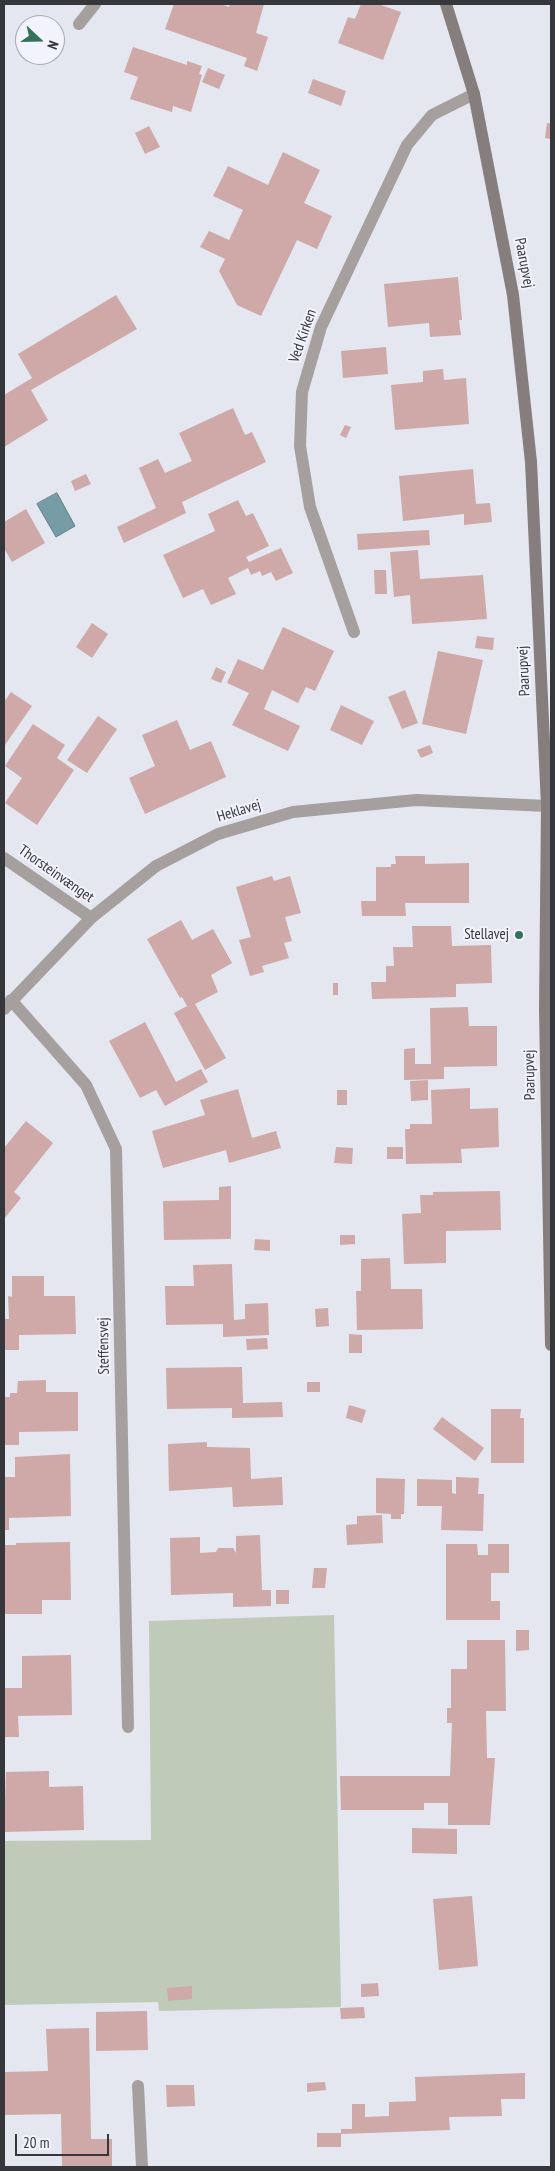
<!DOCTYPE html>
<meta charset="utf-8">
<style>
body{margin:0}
#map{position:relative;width:555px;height:2171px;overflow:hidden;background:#e4e6f0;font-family:"PT Sans Narrow",sans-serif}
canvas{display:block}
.frame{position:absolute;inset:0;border:5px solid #36373a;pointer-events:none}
.north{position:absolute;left:15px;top:15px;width:50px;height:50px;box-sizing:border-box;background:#f2f3fd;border:1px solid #a7a8af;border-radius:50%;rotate:111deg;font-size:14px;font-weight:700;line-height:20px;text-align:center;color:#36373a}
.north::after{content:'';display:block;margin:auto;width:18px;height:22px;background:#367059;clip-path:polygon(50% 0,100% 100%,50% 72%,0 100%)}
.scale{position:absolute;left:15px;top:2134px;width:94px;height:22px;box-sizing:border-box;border:2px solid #36373a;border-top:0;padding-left:6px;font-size:15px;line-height:18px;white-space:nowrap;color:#36373a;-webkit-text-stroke:4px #f2f3fd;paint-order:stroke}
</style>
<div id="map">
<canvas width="555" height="2171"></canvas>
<div class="frame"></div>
<div class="north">N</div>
<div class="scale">20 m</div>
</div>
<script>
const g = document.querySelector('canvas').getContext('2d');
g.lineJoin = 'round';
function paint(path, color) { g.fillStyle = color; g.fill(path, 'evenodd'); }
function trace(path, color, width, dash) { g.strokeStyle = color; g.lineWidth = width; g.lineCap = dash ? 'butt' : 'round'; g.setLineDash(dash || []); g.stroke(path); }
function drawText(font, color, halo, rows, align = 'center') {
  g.font = font + ' "PT Sans Narrow",sans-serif'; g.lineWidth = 4; g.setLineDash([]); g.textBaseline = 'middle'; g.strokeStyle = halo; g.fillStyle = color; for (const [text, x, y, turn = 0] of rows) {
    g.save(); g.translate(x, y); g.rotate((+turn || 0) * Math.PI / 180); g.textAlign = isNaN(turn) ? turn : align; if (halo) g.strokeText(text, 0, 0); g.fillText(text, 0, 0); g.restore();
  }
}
const green = new Path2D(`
 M 334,1615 L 341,2007 L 159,2011 L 158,2002 L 4,2005 L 4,1841 L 151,1840 L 149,1621 Z`);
const water = new Path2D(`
 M 57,493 L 75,526 L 56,537 L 37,504 Z`);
const building = new Path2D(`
 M 174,4 L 221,4 L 229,7 L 230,4 L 264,4 L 256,33 L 268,37 L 257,71 L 244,66 L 247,58 L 165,29 Z
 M 361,4 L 378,4 L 401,12 L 383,60 L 338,43 L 348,17 L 355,19 Z
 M 133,47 L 187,65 L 187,61 L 202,66 L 199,74 L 202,75 L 191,112 L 173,106 L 172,112 L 130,99 L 138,77 L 124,72 Z
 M 208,68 L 225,75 L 219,89 L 202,82 Z
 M 313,79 L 346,91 L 341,106 L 308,93 Z
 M 547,123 L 551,124 L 551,139 L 545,138 Z
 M 149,126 L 160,147 L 145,154 L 135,133 Z
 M 283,152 L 320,170 L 304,203 L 332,216 L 317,249 L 297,240 L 261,316 L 237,305 L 219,271 L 225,259 L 200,247 L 209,231 L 229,240 L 243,210 L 213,196 L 228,166 L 268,185 Z
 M 458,277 L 462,320 L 459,320 L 461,335 L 430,337 L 429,323 L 388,327 L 384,284 Z
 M 116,295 L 137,329 L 31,390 L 48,420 L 4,447 L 4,395 L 32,378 L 18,354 Z
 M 386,347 L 388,374 L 343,378 L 341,351 Z
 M 443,369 L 444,380 L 466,378 L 469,424 L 395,430 L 391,385 L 423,382 L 423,371 Z
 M 233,408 L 245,435 L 252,432 L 266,462 L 182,502 L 186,513 L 124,543 L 117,527 L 156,508 L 139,468 L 158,459 L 165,473 L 192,461 L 179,433 Z
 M 345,425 L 351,427 L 346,438 L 340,435 Z
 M 473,469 L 476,504 L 490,503 L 492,522 L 464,525 L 464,514 L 403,521 L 399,476 Z
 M 86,474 L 91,484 L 75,491 L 71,481 Z
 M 238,500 L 246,516 L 253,513 L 269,546 L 246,557 L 249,562 L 281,548 L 293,573 L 276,581 L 271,572 L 262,576 L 260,571 L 251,575 L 248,568 L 228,578 L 236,594 L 211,605 L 203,589 L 183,598 L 163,555 L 215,531 L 208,514 Z
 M 26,509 L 45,543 L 12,562 L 4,548 L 4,522 Z
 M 429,530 L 430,545 L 358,550 L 357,534 Z
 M 418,550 L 420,579 L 483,575 L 487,619 L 412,624 L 410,595 L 394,597 L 390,552 Z
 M 374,570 L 386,570 L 387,594 L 375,594 Z
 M 92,623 L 108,634 L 92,658 L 76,647 Z
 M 283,627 L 334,651 L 315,691 L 306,687 L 298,703 L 272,690 L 264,709 L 300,726 L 288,751 L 232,725 L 249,693 L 227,683 L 238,659 L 263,670 Z
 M 477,636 L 494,638 L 493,650 L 475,648 Z
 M 438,651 L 483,660 L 466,734 L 422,724 Z
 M 216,667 L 226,672 L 221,683 L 211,679 Z
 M 405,690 L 418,723 L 402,729 L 388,697 Z
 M 11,692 L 32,706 L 5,745 L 4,702 Z
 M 341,705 L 374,721 L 362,745 L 330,730 Z
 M 98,716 L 117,729 L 87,773 L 67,760 Z
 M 177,720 L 190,750 L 211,741 L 226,777 L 145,814 L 129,778 L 155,766 L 142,735 Z
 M 33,724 L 65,745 L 57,758 L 74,770 L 37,825 L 5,803 L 22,778 L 5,766 Z
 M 430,745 L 433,753 L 421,758 L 417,750 Z
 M 395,856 L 425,856 L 425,864 L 469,863 L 469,903 L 405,903 L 406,916 L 362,916 L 361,901 L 376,901 L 376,867 L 391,867 L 391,864 L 396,864 Z
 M 272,876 L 274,881 L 290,876 L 301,913 L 285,917 L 292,941 L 284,943 L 289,958 L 262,966 L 264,972 L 250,976 L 239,940 L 251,937 L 236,887 Z
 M 181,920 L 192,940 L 213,929 L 232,963 L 211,975 L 218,992 L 195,1004 L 226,1058 L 205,1070 L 174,1013 L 187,1006 L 182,997 L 180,998 L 147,939 Z
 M 412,926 L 451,926 L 452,946 L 491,945 L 492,983 L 456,984 L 456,997 L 372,999 L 371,982 L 386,982 L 386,966 L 394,966 L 393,947 L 413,947 Z
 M 333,983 L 338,983 L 338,995 L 333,995 Z
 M 468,1007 L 469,1026 L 497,1026 L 497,1066 L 444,1067 L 444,1079 L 404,1080 L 404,1049 L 415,1048 L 415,1064 L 431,1064 L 430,1008 Z
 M 145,1022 L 176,1082 L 201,1069 L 208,1082 L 165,1106 L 156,1090 L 140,1098 L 109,1041 Z
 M 428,1080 L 428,1100 L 411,1101 L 410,1081 Z
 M 470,1088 L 470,1109 L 498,1108 L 499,1147 L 461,1149 L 462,1163 L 406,1164 L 405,1129 L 410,1129 L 410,1124 L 432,1124 L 431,1090 Z
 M 238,1089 L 252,1138 L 276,1131 L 281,1148 L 229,1163 L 226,1150 L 163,1168 L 152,1131 L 205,1115 L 200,1100 Z
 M 337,1090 L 347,1090 L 347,1105 L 337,1105 Z
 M 26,1121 L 53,1143 L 14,1192 L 21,1198 L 4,1219 L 4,1148 Z
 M 336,1147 L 353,1148 L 352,1164 L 334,1163 Z
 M 387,1147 L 403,1147 L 403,1159 L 387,1159 Z
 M 231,1186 L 231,1239 L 164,1240 L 163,1201 L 219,1200 L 219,1187 Z
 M 500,1191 L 501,1230 L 446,1231 L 446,1263 L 404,1264 L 402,1214 L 421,1213 L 420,1195 L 433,1195 L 433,1192 Z
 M 340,1235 L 355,1235 L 355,1244 L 340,1245 Z
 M 255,1239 L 270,1240 L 270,1251 L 254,1250 Z
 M 390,1258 L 391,1289 L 422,1289 L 423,1329 L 357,1330 L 356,1291 L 361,1291 L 361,1259 Z
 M 232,1264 L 234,1320 L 245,1319 L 245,1304 L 268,1303 L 269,1335 L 223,1337 L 223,1324 L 166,1325 L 165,1286 L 194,1286 L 193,1265 Z
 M 12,1276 L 44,1276 L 44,1296 L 75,1296 L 76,1334 L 19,1335 L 19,1350 L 4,1350 L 4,1319 L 9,1319 L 8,1296 L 12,1297 Z
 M 328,1308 L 329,1326 L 316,1327 L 315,1309 Z
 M 349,1334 L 362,1335 L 362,1353 L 349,1353 Z
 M 267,1338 L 268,1349 L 247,1350 L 246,1339 Z
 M 242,1367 L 243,1403 L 282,1402 L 283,1417 L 232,1418 L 232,1408 L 167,1409 L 166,1368 Z
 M 46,1380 L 46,1392 L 78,1392 L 78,1431 L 19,1432 L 19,1445 L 4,1445 L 4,1397 L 10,1397 L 10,1393 L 17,1393 L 18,1381 Z
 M 307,1382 L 320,1382 L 320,1392 L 307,1392 Z
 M 349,1405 L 366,1410 L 362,1423 L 346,1418 Z
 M 491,1409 L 521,1409 L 520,1418 L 524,1418 L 524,1463 L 491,1463 Z
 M 442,1417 L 484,1448 L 475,1461 L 433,1429 Z
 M 207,1442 L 207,1447 L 250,1448 L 251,1479 L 282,1477 L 283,1505 L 233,1507 L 232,1487 L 169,1491 L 168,1444 Z
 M 70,1454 L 71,1516 L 9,1518 L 9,1530 L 4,1530 L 4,1477 L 15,1477 L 15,1457 Z
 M 456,1477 L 479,1478 L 478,1494 L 484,1494 L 483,1531 L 441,1530 L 442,1506 L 417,1506 L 417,1479 L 452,1480 L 452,1493 L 456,1494 Z
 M 376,1478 L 405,1479 L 404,1514 L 401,1514 L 401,1519 L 391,1519 L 391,1514 L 376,1513 Z
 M 382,1515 L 383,1543 L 347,1545 L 346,1525 L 357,1524 L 357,1516 Z
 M 260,1535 L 262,1590 L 271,1590 L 271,1606 L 233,1607 L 233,1593 L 171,1595 L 170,1538 L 200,1537 L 200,1553 L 216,1552 L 218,1548 L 233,1548 L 236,1553 L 236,1536 Z
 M 70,1542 L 71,1600 L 42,1600 L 42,1614 L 4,1614 L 4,1545 L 16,1545 L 16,1543 Z
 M 446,1544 L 477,1544 L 478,1555 L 488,1555 L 488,1544 L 509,1544 L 509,1573 L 491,1573 L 491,1601 L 500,1601 L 500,1620 L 446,1620 Z
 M 314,1568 L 327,1568 L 325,1588 L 312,1588 Z
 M 276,1590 L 289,1590 L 289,1604 L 276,1604 Z
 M 516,1630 L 529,1630 L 529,1650 L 516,1651 Z
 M 467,1640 L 505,1640 L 506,1711 L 486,1711 L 487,1758 L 495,1758 L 490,1825 L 448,1825 L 448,1803 L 424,1803 L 424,1810 L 341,1810 L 340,1776 L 450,1776 L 452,1723 L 447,1723 L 447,1708 L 451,1708 L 451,1669 L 467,1669 Z
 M 71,1655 L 72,1715 L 18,1716 L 19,1737 L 4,1737 L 4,1688 L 22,1688 L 22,1656 Z
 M 49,1771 L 49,1787 L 83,1786 L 84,1830 L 4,1832 L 6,1772 Z
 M 412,1828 L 457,1829 L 457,1854 L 412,1853 Z
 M 472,1896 L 478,1966 L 439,1970 L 433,1899 Z
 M 378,1983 L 379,1996 L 361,1997 L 361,1984 Z
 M 192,1986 L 192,1999 L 168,2001 L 167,1988 Z
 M 364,2007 L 365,2018 L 341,2019 L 340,2008 Z
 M 147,2011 L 148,2050 L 96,2051 L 96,2012 Z
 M 89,2028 L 91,2139 L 112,2139 L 112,2167 L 62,2167 L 61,2114 L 4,2115 L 4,2072 L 48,2071 L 46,2029 Z
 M 525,2073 L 525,2099 L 501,2099 L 502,2116 L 449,2117 L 450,2130 L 341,2134 L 341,2129 L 352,2129 L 352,2104 L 365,2104 L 365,2117 L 389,2116 L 389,2102 L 416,2101 L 415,2077 Z
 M 325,2082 L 326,2090 L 307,2092 L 307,2083 Z
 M 166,2085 L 194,2085 L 195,2106 L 167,2107 Z
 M 317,2133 L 341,2133 L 341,2147 L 317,2147 Z`);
const lane = new Path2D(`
 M 79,24 L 95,4`);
const street = new Path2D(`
 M 354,632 L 310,507 L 300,446 L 302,392 L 321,327 L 407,145 L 432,115 L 474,94
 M 4,858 L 91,918
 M 11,1000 L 86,1085 L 116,1149 L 128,1727
 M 4,1009 L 91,918 L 156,866 L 218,834 L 293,812 L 416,800 L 547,806
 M 138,2086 L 142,2167`);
const secondary = new Path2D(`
 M 446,4 L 474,94 L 513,295 L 531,462 L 547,806 L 545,1009 L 551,1345`);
const markers = [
 [519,935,5,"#367059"]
];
const streetNames = [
 ["Paarupvej",524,263,79],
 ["Ved Kirken",303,336,-71],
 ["Paarupvej",524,671,-93],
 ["Heklavej",239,811,-17],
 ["Thorsteinvænget",56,874,35],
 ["Paarupvej",530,1075,-91],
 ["Steffensvej",104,1346,-91]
];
const poiNames = [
 ["Stellavej",509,935]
];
paint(green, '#bfcab9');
paint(water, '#769ca6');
trace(water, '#637e86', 1);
paint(building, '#cea9a7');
trace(lane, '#a5a09e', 12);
trace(street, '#a5a09e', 12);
trace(secondary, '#857e7c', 12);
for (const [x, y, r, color] of markers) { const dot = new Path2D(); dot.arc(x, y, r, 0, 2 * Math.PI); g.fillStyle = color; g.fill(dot); trace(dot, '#f2f3fd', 2); }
drawText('15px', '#36373a', '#f2f3fd', streetNames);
drawText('15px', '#36373a', '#f2f3fd', poiNames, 'right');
</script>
